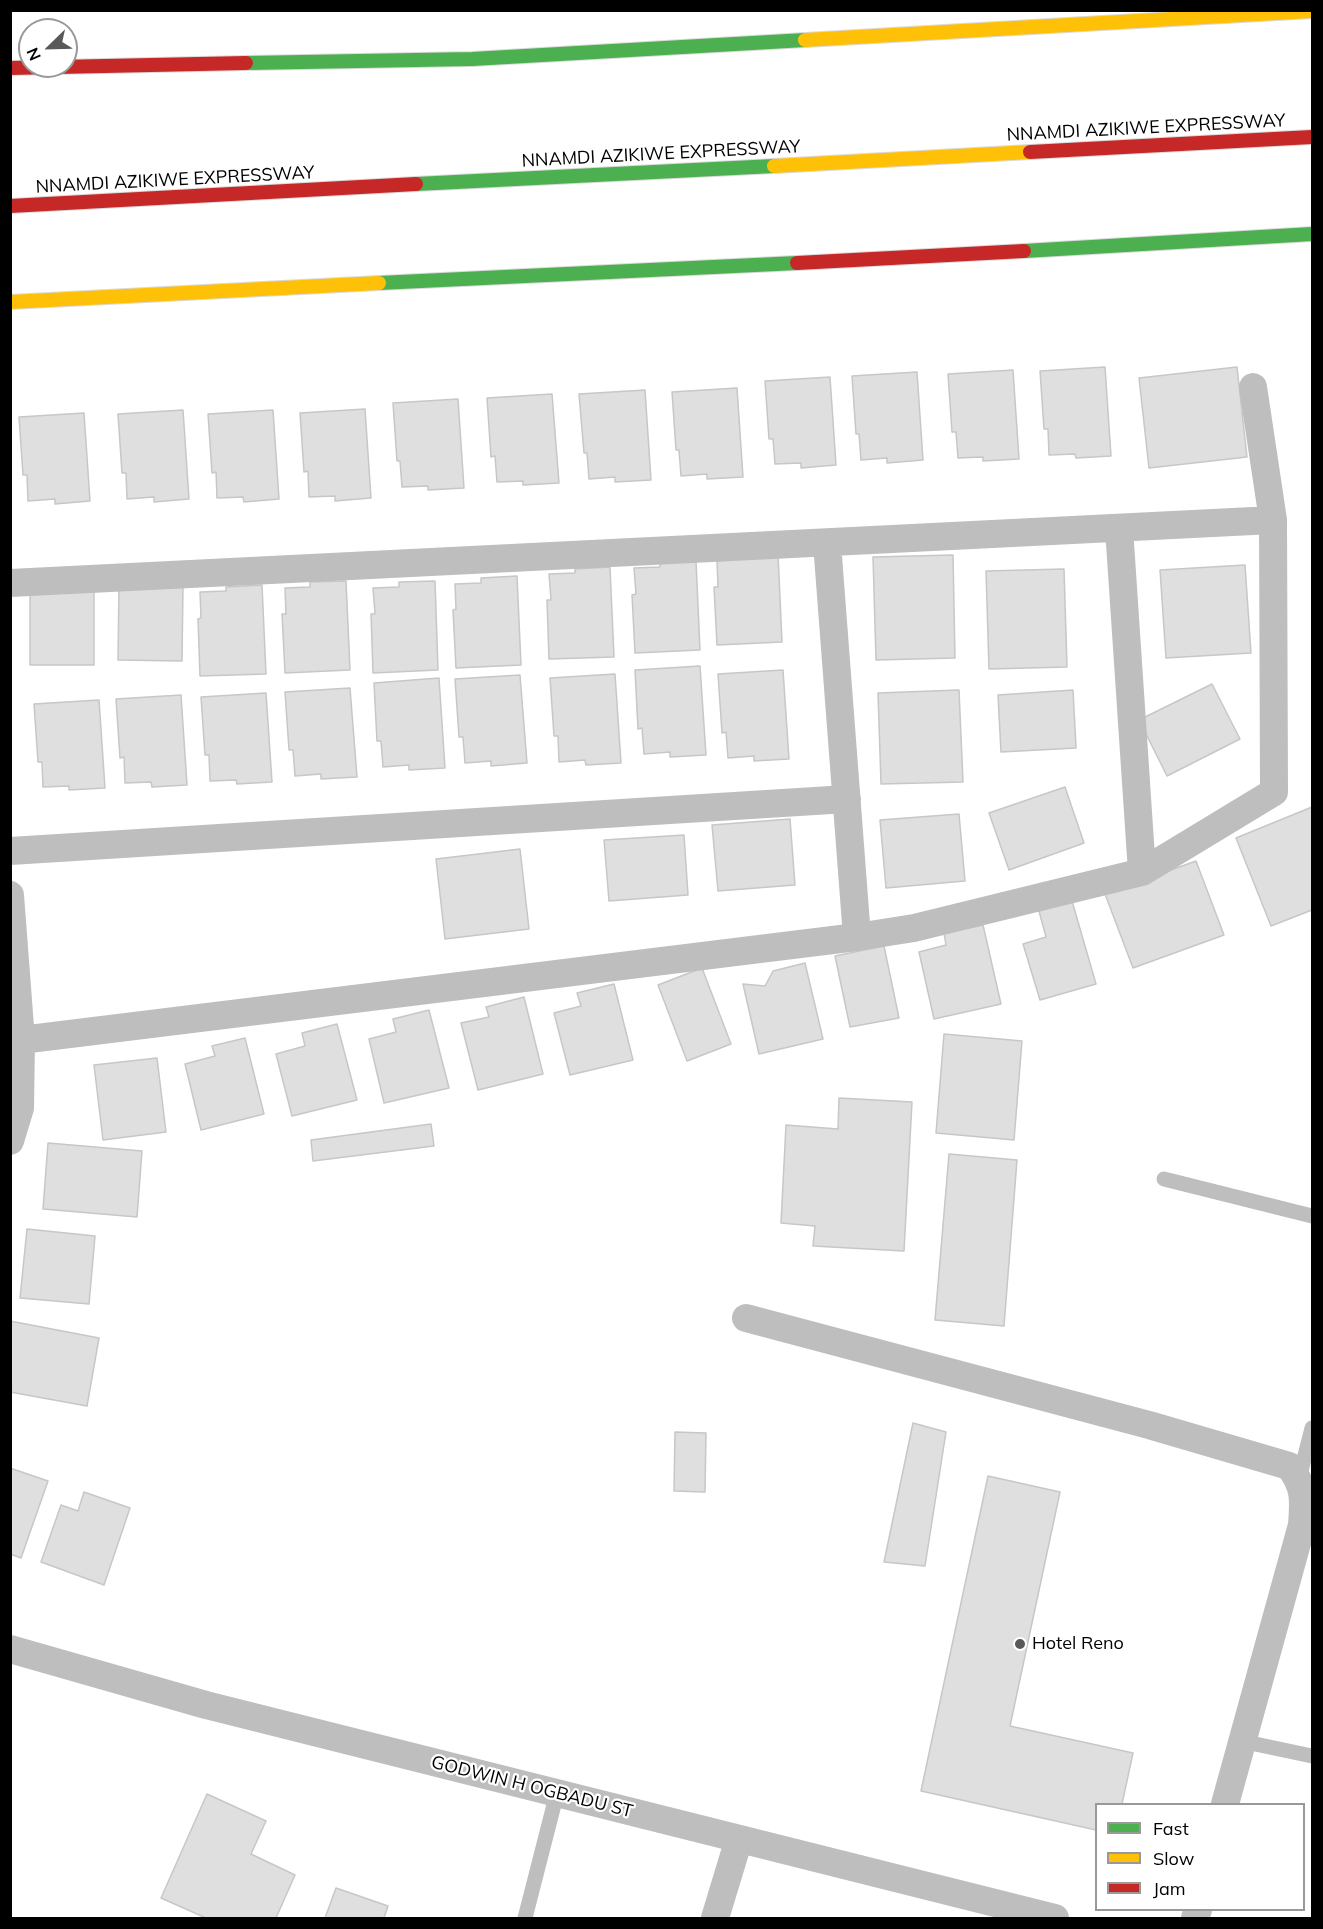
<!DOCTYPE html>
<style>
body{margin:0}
#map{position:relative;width:1323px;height:1929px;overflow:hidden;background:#fff;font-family:Mulish,sans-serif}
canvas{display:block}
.frame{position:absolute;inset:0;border:12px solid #000;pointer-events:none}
.legend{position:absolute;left:1095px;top:1803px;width:210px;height:108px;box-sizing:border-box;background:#fff;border:2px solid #999;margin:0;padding:8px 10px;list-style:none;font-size:18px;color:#000}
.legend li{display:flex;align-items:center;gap:12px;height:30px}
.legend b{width:30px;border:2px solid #999}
.north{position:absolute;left:18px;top:18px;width:60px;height:60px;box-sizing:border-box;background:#fff;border:2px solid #999;border-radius:50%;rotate:247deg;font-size:16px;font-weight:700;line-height:24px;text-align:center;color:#000}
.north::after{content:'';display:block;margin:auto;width:21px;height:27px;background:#595959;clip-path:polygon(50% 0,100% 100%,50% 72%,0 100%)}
</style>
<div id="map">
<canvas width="1323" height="1929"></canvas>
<div class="frame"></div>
<ul class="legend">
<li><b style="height:8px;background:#4caf50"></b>Fast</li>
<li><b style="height:8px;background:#ffc107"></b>Slow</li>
<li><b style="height:8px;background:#c62828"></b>Jam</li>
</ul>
<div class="north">N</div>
</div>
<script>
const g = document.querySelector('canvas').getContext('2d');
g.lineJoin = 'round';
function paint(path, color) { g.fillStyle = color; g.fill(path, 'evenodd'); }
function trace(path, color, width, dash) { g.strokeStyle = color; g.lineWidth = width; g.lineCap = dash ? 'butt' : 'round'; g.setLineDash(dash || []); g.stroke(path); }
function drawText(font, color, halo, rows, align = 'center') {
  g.font = font + ' Mulish,sans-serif'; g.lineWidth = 4.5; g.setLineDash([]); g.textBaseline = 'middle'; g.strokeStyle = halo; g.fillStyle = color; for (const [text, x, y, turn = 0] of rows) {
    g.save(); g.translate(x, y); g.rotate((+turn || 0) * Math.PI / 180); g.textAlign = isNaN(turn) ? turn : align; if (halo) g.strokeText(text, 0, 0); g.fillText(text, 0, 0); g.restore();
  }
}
const building = new Path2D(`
 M 1105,367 L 1111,456 L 1076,458 L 1075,454 L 1049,455 L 1048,429 L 1044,429 L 1040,371 Z
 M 1237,367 L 1247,457 L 1149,468 L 1139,378 Z
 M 1013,370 L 1019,459 L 983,461 L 983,457 L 958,458 L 956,432 L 952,432 L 948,374 Z
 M 917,372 L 923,460 L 887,463 L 887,458 L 861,460 L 859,434 L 856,434 L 852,376 Z
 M 830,377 L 836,465 L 801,468 L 801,463 L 775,464 L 773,439 L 769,439 L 765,381 Z
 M 737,388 L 743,477 L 707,479 L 707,474 L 681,476 L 679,450 L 676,450 L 672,392 Z
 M 645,390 L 651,480 L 615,482 L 615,477 L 589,479 L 587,453 L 584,453 L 579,394 Z
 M 552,394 L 559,483 L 523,485 L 523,481 L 497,482 L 495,456 L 491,457 L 487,398 Z
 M 458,399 L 464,488 L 428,490 L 428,486 L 402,487 L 400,461 L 397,461 L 393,403 Z
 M 365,409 L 371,498 L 335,501 L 335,496 L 309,497 L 308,471 L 304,472 L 300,413 Z
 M 183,410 L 189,499 L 154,502 L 154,497 L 127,499 L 126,473 L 122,473 L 118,414 Z
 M 273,410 L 279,499 L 244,502 L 243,497 L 217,498 L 216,472 L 212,473 L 208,414 Z
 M 84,413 L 90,501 L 55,504 L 55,499 L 28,501 L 27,475 L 23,475 L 19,417 Z
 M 778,554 L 782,642 L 717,645 L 714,587 L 718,587 L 717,561 Z
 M 953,555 L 955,658 L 876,660 L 873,557 Z
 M 696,561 L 700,650 L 635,653 L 632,595 L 636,594 L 634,568 L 660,567 L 660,563 Z
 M 1245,565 L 1251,653 L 1166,658 L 1160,570 Z
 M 610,567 L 614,657 L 549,659 L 547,600 L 551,600 L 549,574 L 575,573 L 575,569 Z
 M 1064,569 L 1067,667 L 989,669 L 986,571 Z
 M 517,576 L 521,665 L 456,668 L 453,610 L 456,609 L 455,584 L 481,583 L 481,578 Z
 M 346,581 L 350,670 L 285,673 L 282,614 L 286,614 L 285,588 L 310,587 L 310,582 Z
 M 435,581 L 438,670 L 373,673 L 371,614 L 375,614 L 373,588 L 399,587 L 399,582 Z
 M 119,585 L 183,586 L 182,661 L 118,660 Z
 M 262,585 L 266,674 L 200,676 L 198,619 L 201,618 L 200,592 L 226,591 L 226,587 Z
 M 30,589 L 94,589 L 94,665 L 30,665 Z
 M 700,666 L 706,755 L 670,757 L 670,752 L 644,754 L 642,728 L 638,729 L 635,670 Z
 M 783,670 L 789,759 L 754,761 L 754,756 L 728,758 L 726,732 L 722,733 L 718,674 Z
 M 615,674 L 621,763 L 586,765 L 585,760 L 559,762 L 558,736 L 554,736 L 550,678 Z
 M 520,675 L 527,763 L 491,766 L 491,761 L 465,763 L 463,737 L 459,737 L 455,679 Z
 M 439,678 L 445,768 L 409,770 L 409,765 L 383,767 L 381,741 L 377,741 L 374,683 Z
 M 1212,684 L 1240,739 L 1167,776 L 1139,720 Z
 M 350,688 L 357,777 L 321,779 L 321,774 L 295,776 L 293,750 L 289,750 L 285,692 Z
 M 959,690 L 963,782 L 881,784 L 878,693 Z
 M 1073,690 L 1076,748 L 1001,752 L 998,695 Z
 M 266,693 L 272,782 L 237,784 L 236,780 L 210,781 L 209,755 L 205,755 L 201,697 Z
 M 181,695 L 187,785 L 152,787 L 151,782 L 125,783 L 124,757 L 120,758 L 116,699 Z
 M 99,700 L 105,788 L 69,790 L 69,786 L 43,787 L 42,762 L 38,762 L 34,704 Z
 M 1065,787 L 1084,843 L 1009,870 L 989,813 Z
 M 1312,807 L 1312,910 L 1271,926 L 1236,838 Z
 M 959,814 L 965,881 L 886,888 L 880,820 Z
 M 790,819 L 795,885 L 718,891 L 712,825 Z
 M 684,835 L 688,895 L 609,901 L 604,840 Z
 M 520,849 L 529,929 L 445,939 L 436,859 Z
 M 1196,861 L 1224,935 L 1133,968 L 1105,894 Z
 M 1072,901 L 1096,984 L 1040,1000 L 1023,944 L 1046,937 L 1039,911 Z
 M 983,925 L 1001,1004 L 934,1019 L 919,952 L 946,945 L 944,933 Z
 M 884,946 L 899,1018 L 850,1027 L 835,956 Z
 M 805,963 L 823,1039 L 759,1054 L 743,984 L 765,986 L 773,971 Z
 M 702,968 L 731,1044 L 687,1061 L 658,985 Z
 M 614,984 L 633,1060 L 570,1075 L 554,1013 L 581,1006 L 577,993 Z
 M 524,997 L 543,1074 L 478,1090 L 461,1023 L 489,1017 L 486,1007 Z
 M 429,1010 L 449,1088 L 384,1103 L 369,1039 L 396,1032 L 393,1019 Z
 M 337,1024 L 357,1100 L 292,1116 L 276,1054 L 305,1046 L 302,1033 Z
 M 944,1034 L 1022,1041 L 1014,1140 L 936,1133 Z
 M 245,1038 L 264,1114 L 201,1130 L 185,1064 L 215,1056 L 212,1046 Z
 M 157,1058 L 166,1132 L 103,1140 L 94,1065 Z
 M 839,1098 L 912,1102 L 904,1251 L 813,1246 L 815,1226 L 781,1223 L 786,1125 L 838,1129 Z
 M 431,1124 L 434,1146 L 313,1161 L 311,1140 Z
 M 48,1143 L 142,1151 L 137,1217 L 43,1209 Z
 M 949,1154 L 1017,1160 L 1004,1326 L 935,1320 Z
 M 27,1229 L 95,1236 L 89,1304 L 20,1298 Z
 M 10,1321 L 99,1338 L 87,1406 L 10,1392 Z
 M 913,1423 L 946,1432 L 925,1566 L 884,1562 Z
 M 675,1432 L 706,1433 L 705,1492 L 674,1491 Z
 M 10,1468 L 48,1481 L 21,1558 L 10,1554 Z
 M 988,1476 L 1060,1492 L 1010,1726 L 1133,1753 L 1122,1804 L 1096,1804 L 1096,1830 L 921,1791 Z
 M 84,1492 L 130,1508 L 104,1585 L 41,1562 L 61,1505 L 78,1511 Z
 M 207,1794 L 266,1821 L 251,1854 L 295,1875 L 276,1918 L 206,1918 L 161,1898 Z
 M 336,1888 L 388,1906 L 384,1918 L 325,1918 Z`);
const lane = new Path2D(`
 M 1164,1179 L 1312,1216
 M 1299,1479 L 1312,1428
 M 1241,1741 L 1312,1756
 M 525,1918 L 557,1793`);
const street = new Path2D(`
 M 1119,528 L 1142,872
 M 827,543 L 857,937
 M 10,583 L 1273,520
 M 10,851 L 847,799
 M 10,895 L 21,1040 L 20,1108 L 10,1141
 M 21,1040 L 857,937 L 914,928 L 1142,872 L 1274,792 L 1273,520 L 1253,387
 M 746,1318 L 1149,1425 L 1289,1466 C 1305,1486 1304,1500 1302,1525 L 1225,1804
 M 10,1649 L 206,1705 L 1055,1918
 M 715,1918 L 739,1839
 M 1195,1918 L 1198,1910`);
const fast = new Path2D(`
 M 246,63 L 472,59 L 805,40
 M 416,184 L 774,166
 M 1024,251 L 1312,234
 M 379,283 L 797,263`);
const slow = new Path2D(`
 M 805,40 L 1312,11
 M 774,166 L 1030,152
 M 10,302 L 379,283`);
const jam = new Path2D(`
 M 10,68 L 246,63
 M 1030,152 L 1312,137
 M 10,206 L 416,184
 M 797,263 L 1024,251`);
const markers = [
 [1020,1644,6,"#595959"]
];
const streetNames = [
 ["NNAMDI AZIKIWE EXPRESSWAY",1146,128,-3],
 ["NNAMDI AZIKIWE EXPRESSWAY",661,154,-3],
 ["NNAMDI AZIKIWE EXPRESSWAY",175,180,-3],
 ["GODWIN H OGBADU ST",532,1787,14]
];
const poiNames = [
 ["Hotel Reno",1032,1644]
];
paint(building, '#dfdfdf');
trace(building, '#c7c7c7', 1.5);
trace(fast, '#dbdbdb', 16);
trace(slow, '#dbdbdb', 16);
trace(jam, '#dbdbdb', 16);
trace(lane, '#bebebe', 15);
trace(street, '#bebebe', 28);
trace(fast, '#4caf50', 14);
trace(slow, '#ffc107', 14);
trace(jam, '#c62828', 14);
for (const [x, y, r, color] of markers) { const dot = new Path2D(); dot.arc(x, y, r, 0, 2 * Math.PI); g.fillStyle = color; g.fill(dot); trace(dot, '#fff', 2); }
drawText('18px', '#000', '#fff', streetNames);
drawText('18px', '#000', '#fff', poiNames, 'left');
</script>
